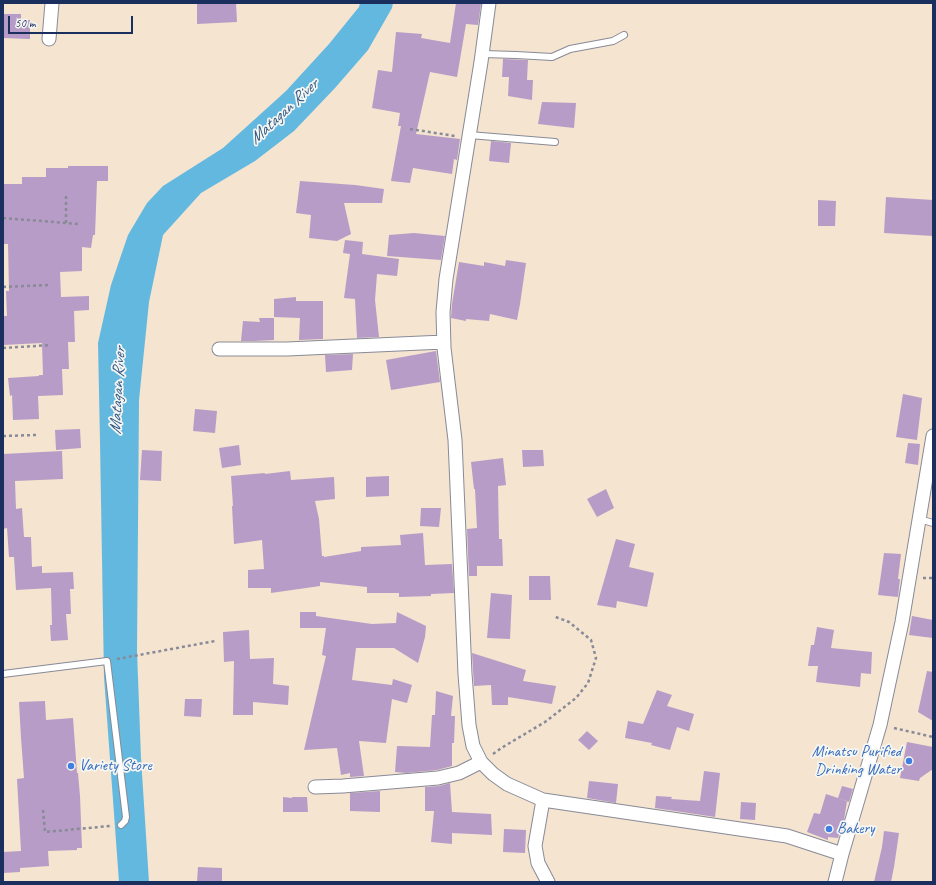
<!DOCTYPE html>
<style>
body{margin:0}
#map{position:relative;width:936px;height:885px;overflow:hidden;background:#f4e4d0;font-family:Caveat,sans-serif}
canvas{display:block}
.frame{position:absolute;inset:0;border:4px solid #1b2f5e;pointer-events:none}
.scale{position:absolute;left:8px;top:16px;width:125px;height:18px;box-sizing:border-box;border:2px solid #1b2f5e;border-top:0;padding-left:5px;font-size:12px;line-height:14px;white-space:nowrap;color:#1b2f5e;-webkit-text-stroke:3px #f6f6f2;paint-order:stroke}
</style>
<div id="map">
<canvas width="936" height="885"></canvas>
<div class="frame"></div>
<div class="scale">50 m</div>
</div>
<script>
const g = document.querySelector('canvas').getContext('2d');
g.lineJoin = 'round';
function paint(path, color) { g.fillStyle = color; g.fill(path, 'evenodd'); }
function trace(path, color, width, dash) { g.strokeStyle = color; g.lineWidth = width; g.lineCap = dash ? 'butt' : 'round'; g.setLineDash(dash || []); g.stroke(path); }
function drawText(font, color, halo, rows, align = 'center') {
  g.font = font + ' Caveat,sans-serif'; g.lineWidth = 3.5; g.setLineDash([]); g.textBaseline = 'middle'; g.strokeStyle = halo; g.fillStyle = color; for (const [text, x, y, turn = 0] of rows) {
    g.save(); g.translate(x, y); g.rotate((+turn || 0) * Math.PI / 180); g.textAlign = isNaN(turn) ? turn : align; if (halo) g.strokeText(text, 0, 0); g.fillText(text, 0, 0); g.restore();
  }
}
const water = new Path2D(`
 M 360,3 L 393,3 L 392,8 L 368,50 L 335,88 L 294,131 L 255,161 L 201,193 L 163,235 L 149,302 L 139,400 L 137,651 L 141,758 L 149,882 L 119,882 L 104,677 L 100,441 L 98,343 L 111,285 L 128,235 L 147,203 L 163,186 L 223,148 L 286,91 L 329,44 L 359,7 Z`);
const building = new Path2D(`
 M 197,3 L 236,3 L 237,22 L 197,24 Z
 M 456,3 L 471,3 L 481,4 L 478,25 L 466,24 L 457,77 L 430,72 L 416,134 L 460,139 L 457,160 L 454,159 L 452,174 L 413,168 L 410,183 L 391,181 L 401,126 L 398,126 L 400,113 L 372,108 L 378,70 L 392,72 L 396,32 L 422,34 L 421,38 L 450,43 Z
 M 3,14 L 21,14 L 21,20 L 30,20 L 30,39 L 3,38 Z
 M 503,59 L 528,60 L 527,80 L 533,80 L 532,100 L 508,96 L 509,77 L 502,77 Z
 M 542,102 L 576,103 L 574,128 L 538,124 Z
 M 491,141 L 511,143 L 509,163 L 489,161 Z
 M 68,166 L 108,166 L 108,181 L 97,181 L 95,235 L 93,235 L 91,248 L 82,247 L 82,271 L 60,272 L 61,297 L 89,296 L 89,310 L 74,311 L 75,342 L 68,342 L 69,369 L 62,369 L 63,395 L 38,396 L 39,419 L 13,420 L 12,395 L 10,396 L 8,378 L 39,376 L 39,375 L 43,375 L 42,343 L 3,345 L 3,316 L 7,316 L 6,291 L 9,291 L 8,244 L 3,244 L 3,184 L 22,184 L 22,177 L 46,177 L 46,168 L 68,168 Z
 M 300,181 L 355,185 L 384,189 L 382,203 L 344,203 L 351,234 L 337,241 L 309,238 L 311,215 L 296,213 Z
 M 886,197 L 933,200 L 933,236 L 884,233 Z
 M 818,200 L 836,201 L 835,226 L 818,226 Z
 M 414,233 L 445,236 L 441,260 L 387,256 L 389,235 Z
 M 345,240 L 363,242 L 362,254 L 399,259 L 397,276 L 377,274 L 375,300 L 379,337 L 357,338 L 355,299 L 344,298 L 350,254 L 343,253 Z
 M 506,260 L 526,263 L 520,304 L 517,320 L 490,314 L 489,321 L 466,319 L 466,321 L 451,318 L 452,304 L 459,262 L 484,266 L 484,262 L 505,266 Z
 M 296,297 L 296,301 L 323,301 L 323,339 L 299,340 L 300,318 L 274,317 L 274,299 Z
 M 259,318 L 274,318 L 274,340 L 254,341 L 241,341 L 243,321 L 260,322 Z
 M 436,351 L 440,382 L 391,390 L 386,360 Z
 M 353,354 L 352,370 L 326,372 L 325,355 Z
 M 903,394 L 922,398 L 917,440 L 896,437 Z
 M 195,409 L 217,411 L 215,433 L 193,431 Z
 M 80,429 L 81,448 L 56,450 L 55,430 Z
 M 908,443 L 920,444 L 918,465 L 905,463 Z
 M 239,445 L 241,465 L 222,468 L 219,448 Z
 M 142,450 L 162,451 L 161,481 L 140,480 Z
 M 522,450 L 543,450 L 544,466 L 523,467 Z
 M 62,451 L 63,479 L 15,481 L 16,509 L 22,508 L 24,537 L 31,537 L 32,567 L 42,566 L 42,573 L 73,572 L 74,589 L 70,589 L 71,614 L 66,614 L 68,640 L 51,641 L 50,625 L 52,625 L 51,588 L 16,590 L 14,557 L 9,557 L 7,528 L 3,529 L 3,454 Z
 M 503,458 L 506,485 L 498,486 L 499,539 L 502,539 L 503,566 L 477,566 L 477,576 L 469,576 L 467,529 L 477,528 L 475,489 L 474,489 L 471,462 Z
 M 290,471 L 291,480 L 334,477 L 335,499 L 315,501 L 319,519 L 322,556 L 324,556 L 324,557 L 361,551 L 361,547 L 401,545 L 400,535 L 423,533 L 425,565 L 452,564 L 454,593 L 431,594 L 431,596 L 399,597 L 399,593 L 367,593 L 367,587 L 320,582 L 320,586 L 271,593 L 271,588 L 248,588 L 248,570 L 264,569 L 262,540 L 234,544 L 232,506 L 233,506 L 231,476 L 265,473 L 265,474 Z
 M 389,476 L 389,496 L 366,497 L 366,477 Z
 M 606,489 L 614,508 L 597,517 L 587,499 Z
 M 421,508 L 441,508 L 439,527 L 420,526 Z
 M 616,539 L 635,544 L 629,567 L 654,573 L 647,607 L 617,601 L 616,608 L 597,605 Z
 M 884,553 L 901,554 L 898,579 L 900,579 L 898,597 L 878,595 Z
 M 529,576 L 550,576 L 551,600 L 529,600 Z
 M 491,593 L 512,595 L 510,639 L 487,638 Z
 M 300,612 L 316,612 L 316,616 L 372,624 L 396,623 L 397,612 L 426,626 L 425,637 L 418,663 L 394,648 L 356,648 L 352,680 L 392,685 L 393,679 L 412,685 L 407,703 L 392,699 L 386,743 L 359,741 L 364,776 L 350,777 L 350,773 L 341,775 L 337,748 L 304,750 L 326,656 L 322,655 L 326,628 L 300,628 Z
 M 912,616 L 933,620 L 933,638 L 909,635 Z
 M 817,627 L 834,630 L 831,648 L 872,652 L 871,674 L 861,673 L 860,687 L 816,682 L 818,666 L 808,666 L 811,645 L 814,645 Z
 M 249,630 L 250,659 L 274,658 L 273,684 L 289,686 L 288,705 L 253,702 L 253,715 L 233,715 L 234,661 L 224,662 L 223,632 Z
 M 472,653 L 526,670 L 523,681 L 556,686 L 552,704 L 508,697 L 508,705 L 492,705 L 491,685 L 474,686 Z
 M 927,671 L 933,672 L 933,721 L 918,712 Z
 M 657,690 L 672,695 L 667,706 L 694,714 L 689,731 L 677,727 L 670,750 L 651,745 L 652,743 L 625,738 L 628,721 L 643,724 Z
 M 436,691 L 453,696 L 451,716 L 455,716 L 454,743 L 452,743 L 452,766 L 437,770 L 406,773 L 395,772 L 397,746 L 430,747 L 432,715 L 435,715 Z
 M 185,699 L 202,699 L 201,717 L 184,716 Z
 M 45,701 L 46,720 L 73,718 L 77,773 L 78,773 L 80,796 L 82,848 L 77,848 L 77,850 L 48,851 L 49,866 L 20,868 L 20,872 L 3,873 L 3,852 L 21,851 L 17,779 L 24,778 L 21,738 L 19,702 Z
 M 587,731 L 598,741 L 589,750 L 578,740 Z
 M 907,742 L 933,747 L 933,769 L 920,778 L 919,781 L 900,778 Z
 M 704,771 L 720,773 L 715,817 L 655,808 L 656,796 L 672,797 L 671,799 L 700,801 Z
 M 589,781 L 618,784 L 616,803 L 587,798 Z
 M 450,783 L 452,812 L 491,814 L 492,835 L 452,833 L 452,844 L 431,842 L 434,811 L 425,811 L 425,787 L 439,786 Z
 M 842,786 L 853,789 L 849,802 L 838,798 Z
 M 380,791 L 380,812 L 350,811 L 350,793 Z
 M 826,794 L 847,801 L 844,820 L 838,838 L 828,837 L 828,840 L 807,832 L 814,813 L 820,814 Z
 M 283,797 L 292,798 L 292,797 L 307,797 L 308,812 L 283,812 Z
 M 741,802 L 756,803 L 755,820 L 740,819 Z
 M 504,829 L 526,830 L 525,853 L 503,852 Z
 M 884,831 L 899,833 L 894,867 L 891,882 L 874,882 L 882,847 Z
 M 198,867 L 222,868 L 222,882 L 197,882 Z`);
const path = new Path2D(`
 M 410,129 L 455,136
 M 3,218 L 79,224
 M 66,223 L 66,194
 M 3,287 L 48,285
 M 3,348 L 51,345
 M 3,436 L 36,435
 M 923,578 L 933,578
 M 117,659 L 215,641
 M 894,728 L 933,737
 M 493,754 L 503,747 L 545,722 L 576,698 L 588,683 L 596,658 L 591,640 L 569,622 L 553,616
 M 43,810 L 45,832 L 110,826`);
const lane = new Path2D(`
 M 483,54 L 516,55 L 552,57 L 570,49 L 613,41 L 624,35
 M 469,135 L 555,142
 M 919,519 L 933,523
 M 3,674 L 107,661 L 126,817 L 125,821 L 121,825`);
const street = new Path2D(`
 M 489,3 L 481,62 L 446,279 L 443,312 L 444,348 L 455,440 L 465,674 L 469,725 L 473,746 L 481,762 L 493,774 L 507,784 L 543,800 L 787,836 L 842,854
 M 49,39 L 52,3
 M 219,349 L 287,349 L 444,342
 M 315,787 L 343,786 L 438,778 L 459,773 L 481,762
 M 543,800 L 535,846 L 538,863 L 548,882
 M 835,882 L 842,854 L 880,725 L 902,622 L 933,436`);
const markers = [
 [909,761,4,"#3f7fe0"],
 [71,766,4,"#3f7fe0"],
 [829,829,4,"#3f7fe0"]
];
const shopNames = [
 ["Minatsu Purified",901,752,"right"],
 ["Drinking Water",901,770,"right"],
 ["Variety Store",79,766],
 ["Bakery",837,829]
];
const waterNames = [
 ["Matagan River",284,112,-43],
 ["Matagan River",118,391,-87]
];
paint(water, '#63b8df');
paint(building, '#b79cc7');
trace(lane, '#888a97', 8);
trace(street, '#888a97', 15);
trace(path, '#888a97', 2.5, [3, 3]);
trace(lane, '#fff', 6);
trace(street, '#fff', 13);
for (const [x, y, r, color] of markers) { const dot = new Path2D(); dot.arc(x, y, r, 0, 2 * Math.PI); g.fillStyle = color; g.fill(dot); trace(dot, '#f6f6f2', 1.5); }
drawText('16px', '#366cbe', '#f6f6f2', shopNames, 'left');
drawText('italic 17px', '#315885', '#f6f6f2', waterNames);
</script>
